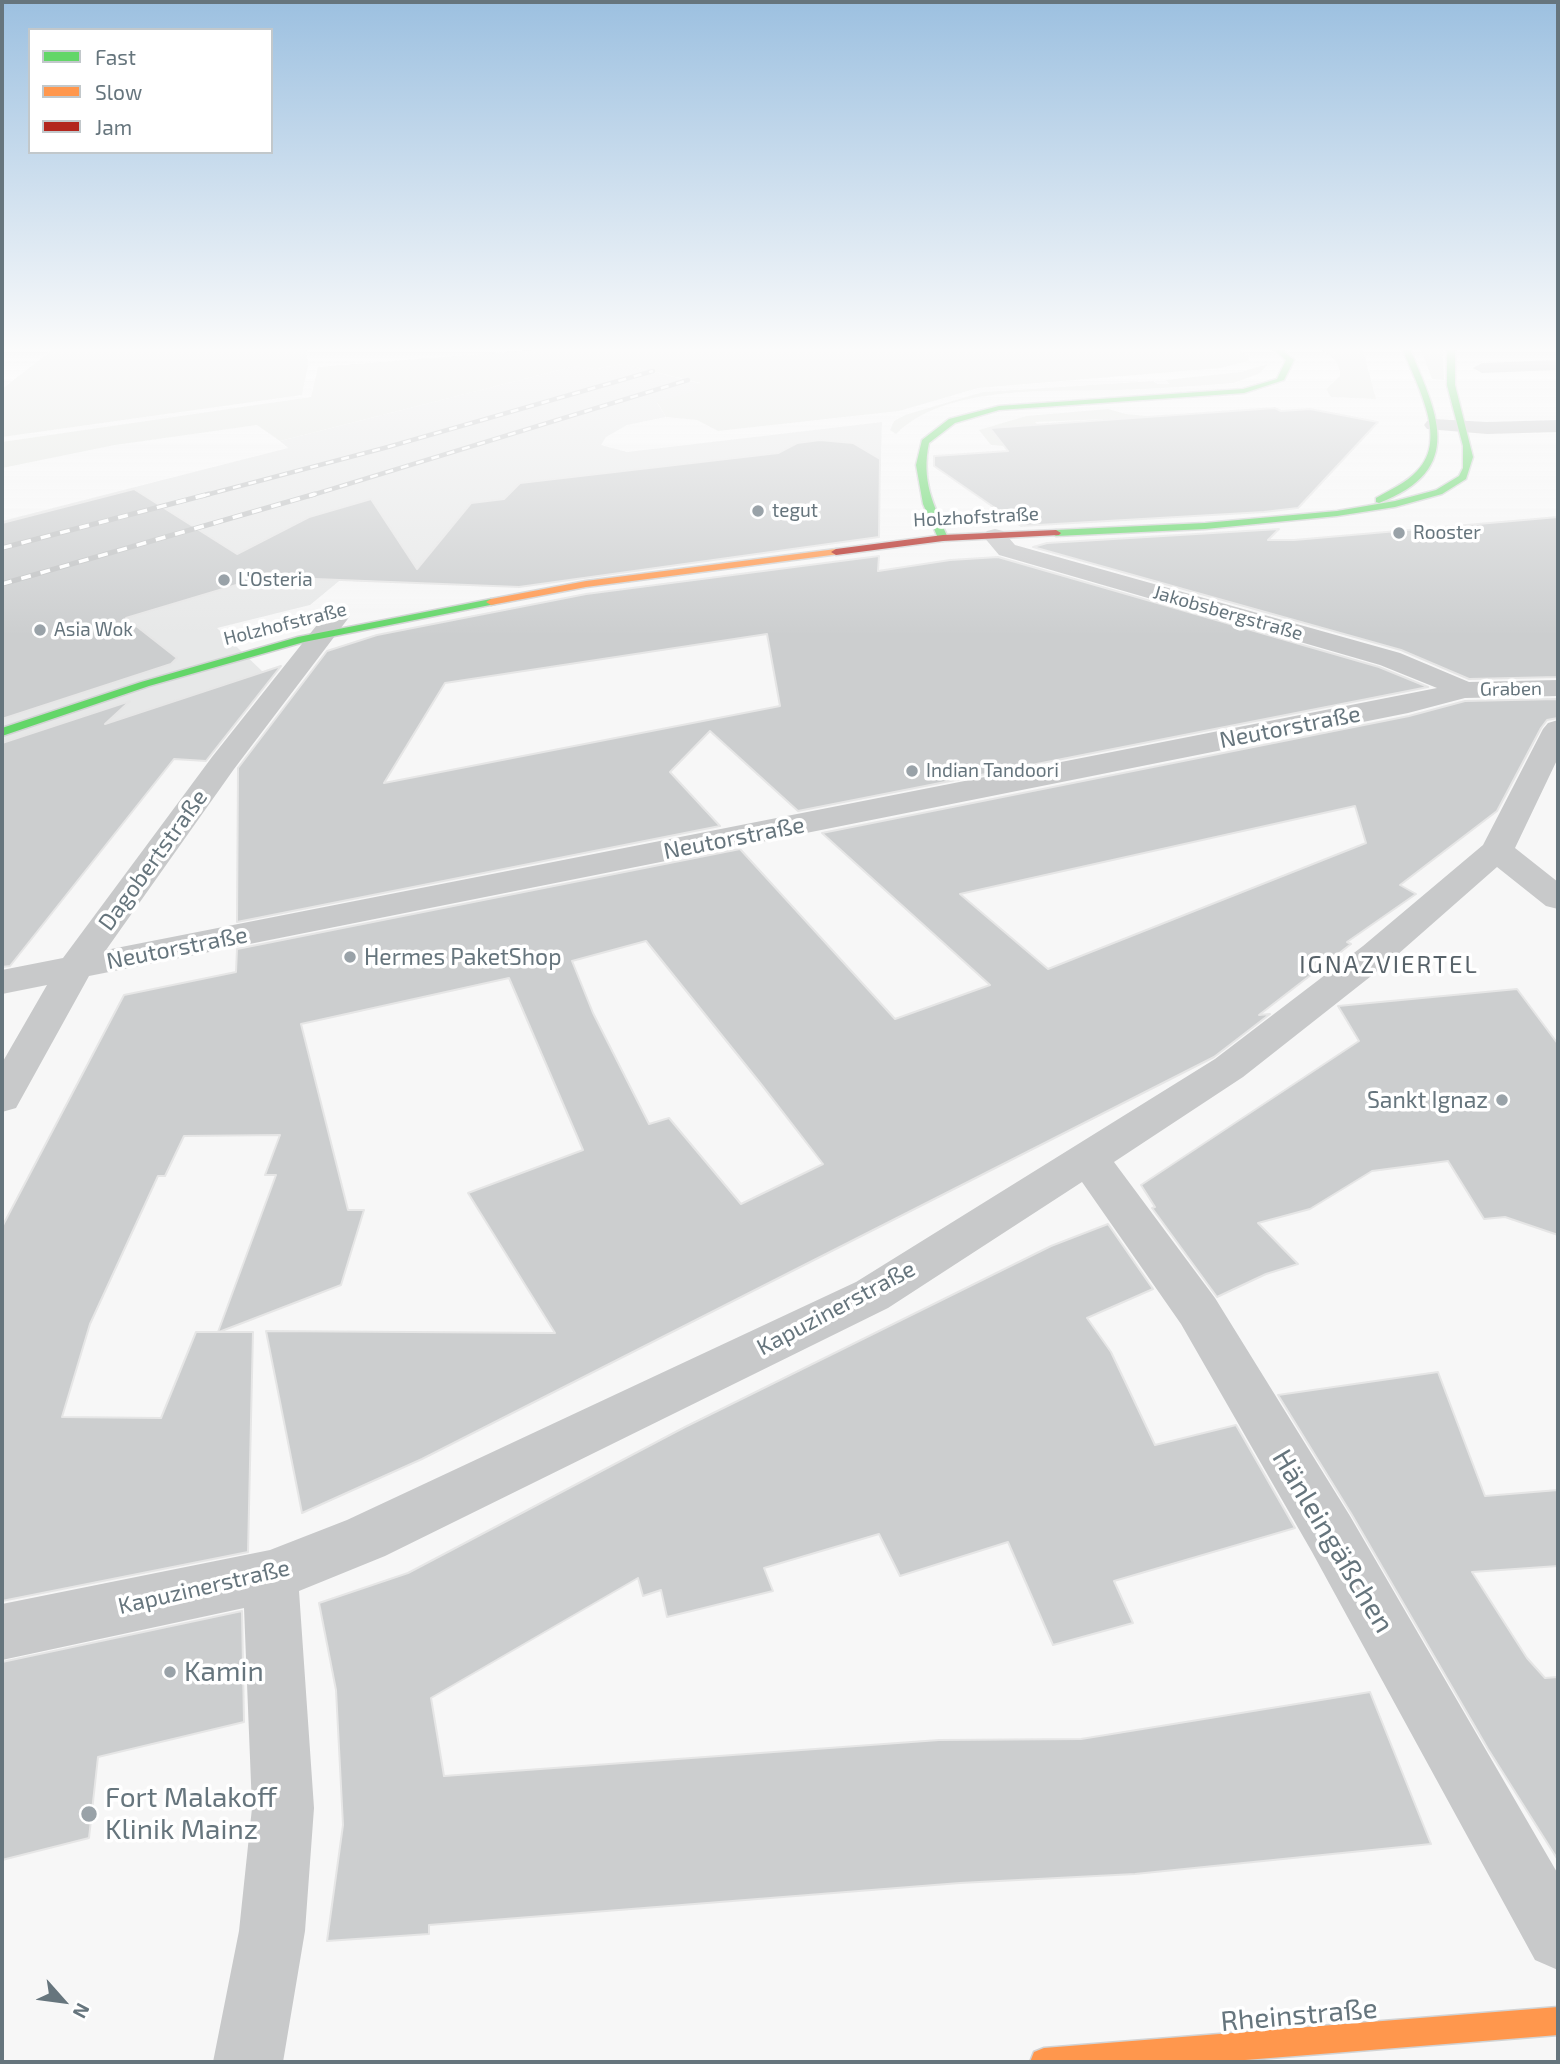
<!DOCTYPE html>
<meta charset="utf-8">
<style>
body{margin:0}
#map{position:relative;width:1560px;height:2064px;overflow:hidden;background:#f7f7f7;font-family:"Exo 2",sans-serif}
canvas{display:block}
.frame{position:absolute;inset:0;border:4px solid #66757d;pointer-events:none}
.legend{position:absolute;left:28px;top:28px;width:245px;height:126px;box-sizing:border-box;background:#fff;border:2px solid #c2c8cb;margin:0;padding:9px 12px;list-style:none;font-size:21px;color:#66757d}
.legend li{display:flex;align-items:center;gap:14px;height:35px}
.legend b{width:35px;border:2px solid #c2c8cb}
.north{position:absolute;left:28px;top:1966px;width:70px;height:70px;-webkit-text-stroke:5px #fff;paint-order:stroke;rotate:118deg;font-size:19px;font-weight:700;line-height:28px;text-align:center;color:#66757d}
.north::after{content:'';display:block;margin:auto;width:24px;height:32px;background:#66757d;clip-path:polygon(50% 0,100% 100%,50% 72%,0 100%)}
</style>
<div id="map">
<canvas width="1560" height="2064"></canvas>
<div class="frame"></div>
<ul class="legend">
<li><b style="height:9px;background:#63d668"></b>Fast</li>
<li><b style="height:9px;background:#ff974d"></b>Slow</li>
<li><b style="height:9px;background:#b3261e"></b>Jam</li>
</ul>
<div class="north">N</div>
</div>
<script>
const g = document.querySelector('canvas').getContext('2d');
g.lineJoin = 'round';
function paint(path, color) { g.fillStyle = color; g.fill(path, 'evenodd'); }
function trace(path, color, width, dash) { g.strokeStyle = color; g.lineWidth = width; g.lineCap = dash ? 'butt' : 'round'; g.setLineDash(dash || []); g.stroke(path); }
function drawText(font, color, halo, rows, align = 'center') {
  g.font = font + ' "Exo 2",sans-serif'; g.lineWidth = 7; g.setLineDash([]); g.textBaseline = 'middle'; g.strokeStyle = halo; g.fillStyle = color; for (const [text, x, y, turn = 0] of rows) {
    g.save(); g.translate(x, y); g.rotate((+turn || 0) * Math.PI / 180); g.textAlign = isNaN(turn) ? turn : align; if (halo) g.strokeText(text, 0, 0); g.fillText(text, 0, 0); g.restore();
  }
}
const built = new Path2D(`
 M 623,364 L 702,384 L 701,390 L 657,403 L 666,417 L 627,425 L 606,437 L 601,445 L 627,452 L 882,422 L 879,517 L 344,577 L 310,605 L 217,628 L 263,672 L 190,738 L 30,940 L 2,946 L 2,521 L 288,448 L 280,441 L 575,366 L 595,369 Z`);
const green = new Path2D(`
 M 56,347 L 306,347 L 308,365 L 302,395 L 2,437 L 2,389 Z
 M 570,347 L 1235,347 L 1249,357 L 1248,361 L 1220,368 L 978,388 L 899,411 L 718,431 L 697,420 L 666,417 L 657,402 L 699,390 L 692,387 L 700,383 L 623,364 L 595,369 L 575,366 L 280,441 L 257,425 L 115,445 L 2,468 L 2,442 L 311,397 L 318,367 Z
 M 1317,347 L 1362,347 L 1376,399 L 1331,397 L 1326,389 L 1340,376 C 1341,361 1329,354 1317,347 Z
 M 1420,347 L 1442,347 L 1444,380 L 1432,379 Z
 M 1268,364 L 1260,373 L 1234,383 C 1195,386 1156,389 1117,390 C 1050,392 946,384 896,434 L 890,430 L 894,421 L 905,415 L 983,392 L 1153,381 L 1158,384 L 1169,384 L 1166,380 L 1241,372 Z
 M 1108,409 L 1126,414 L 1157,417 L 1035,422 L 1038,426 L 990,428 L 1004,446 L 991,445 L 979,430 L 1026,416 Z`);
const building = new Path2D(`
 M 1275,408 L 1281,411 L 1310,409 L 1378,422 L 1298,508 L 1264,512 L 1021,526 L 934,466 L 934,456 L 1008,451 L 990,428 Z
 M 820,440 L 853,443 L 880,459 L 879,537 L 519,587 L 263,577 L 126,618 L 177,658 L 171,664 L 2,719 L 2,523 L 134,489 L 237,554 L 309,517 L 371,499 L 417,569 L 471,503 L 504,499 L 520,483 L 778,453 L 797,443 Z
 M 1558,517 L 1558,677 L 1469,679 L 1401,650 L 1033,547 L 1047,543 L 1279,529 L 1268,540 L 1294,540 Z
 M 879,556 L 878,571 L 950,560 L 998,557 L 1379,667 L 1428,687 L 798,811 L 710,731 L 670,772 L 720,826 L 237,922 L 238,768 L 327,651 L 377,635 L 586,594 ZM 767,634 L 780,706 L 384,783 L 445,683 Z
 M 281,666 L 206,761 L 174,759 L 10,966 L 2,967 L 2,743 L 130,701 L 105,724 Z
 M 1558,699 L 1558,718 L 1547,720 L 1541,728 L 1497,811 L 1400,885 L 1416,894 L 1347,942 L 1351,944 L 1259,1015 L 1270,1014 L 1214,1057 L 422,1459 L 302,1513 L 266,1331 L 555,1333 L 468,1193 L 583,1150 L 509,978 L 301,1024 L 348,1210 L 364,1210 L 341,1285 L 219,1332 L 253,1332 L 248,1552 L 2,1601 L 2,1227 L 124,995 L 236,972 L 237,949 L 740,849 L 895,1019 L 990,985 L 822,833 L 1409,716 L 1465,701 ZM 1355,806 L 1366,843 L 1048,969 L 960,894 ZM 646,941 L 761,1084 L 823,1164 L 741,1204 L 669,1118 L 649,1124 L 593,1013 L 572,961 ZM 280,1135 L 265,1175 L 276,1175 L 218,1332 L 196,1332 L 161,1418 L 62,1417 L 90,1324 L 158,1176 L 165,1176 L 184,1136 Z
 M 1517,989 L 1558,1044 L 1558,1235 L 1505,1217 L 1484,1219 L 1448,1161 L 1372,1171 L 1310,1209 L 1258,1223 L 1298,1264 L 1266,1274 L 1217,1297 L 1152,1208 L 1155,1207 L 1141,1185 L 1359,1041 L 1338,1006 Z
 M 1108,1224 L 1153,1289 L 1087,1318 L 1111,1352 L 1155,1445 L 1236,1425 L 1295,1528 L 1114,1581 L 1133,1623 L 1053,1645 L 1008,1542 L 900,1576 L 879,1534 L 764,1568 L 773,1591 L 667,1617 L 661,1590 L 643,1596 L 638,1578 L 431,1698 L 444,1776 L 939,1740 L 1081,1739 L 1370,1692 L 1431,1844 L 1135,1874 L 960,1883 L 429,1925 L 429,1934 L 327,1941 L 343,1825 L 336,1690 L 319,1603 L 408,1573 L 685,1427 L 1051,1246 Z
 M 1438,1372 L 1485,1496 L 1558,1490 L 1558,1566 L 1472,1572 L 1527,1658 L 1545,1678 L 1558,1677 L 1558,1860 L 1488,1749 L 1352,1515 L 1278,1395 Z
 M 242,1611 L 244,1722 L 98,1757 L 89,1838 L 2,1860 L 2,1662 Z`);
const street = new Path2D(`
 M 1558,360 L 1558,370 L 1482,373 L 1473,368 L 1482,363 Z
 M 1434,419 L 1487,422 L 1558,420 L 1558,432 L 1487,434 L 1427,429 L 1424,425 L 1427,421 Z
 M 995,529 L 1003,531 L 1015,545 L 1400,653 L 1469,682 L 1558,680 L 1558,696 L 1465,698 L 1408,713 L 89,976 L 16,1108 L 2,1112 L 2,1063 L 47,985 L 2,994 L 2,970 L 63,958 L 212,757 L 328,611 L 346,611 L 350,616 L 234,769 L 106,950 L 1437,688 L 1380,665 L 999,555 L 983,536 L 987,531 Z
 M 1558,720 L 1558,758 L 1515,848 L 1558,882 L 1558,909 L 1546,906 L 1497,867 L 1389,962 L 1243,1077 L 1114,1162 L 1215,1298 L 1350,1516 L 1558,1874 L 1558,1970 L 1535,1960 L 1312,1552 L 1181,1324 L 1082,1182 L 888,1308 L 385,1556 L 299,1591 L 314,1808 L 305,1931 L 283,2062 L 213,2062 L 239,1931 L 252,1808 L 244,1608 L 2,1660 L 2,1604 L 270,1550 L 347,1520 L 856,1282 L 1215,1059 L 1363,946 L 1483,845 L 1543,729 L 1548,723 Z`);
const fast = new Path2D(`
 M 1271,347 L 1278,347 L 1294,360 L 1284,380 L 1244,393 L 999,410 L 955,423 L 929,443 C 921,480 933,504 948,538 L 943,541 L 938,538 L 923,504 L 916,465 L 922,440 L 949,419 L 999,406 L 1243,389 L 1277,379 L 1286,360 Z
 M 1402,347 L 1409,347 C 1436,412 1468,469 1379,503 L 1376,502 L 1376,498 C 1390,490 1406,483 1417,471 C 1450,438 1414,381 1402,347 Z
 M 1447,347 L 1455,347 L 1455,385 L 1473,457 L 1466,479 L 1442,494 L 1395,507 L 1337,516 L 1205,529 L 1056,536 L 1051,533 L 1056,530 L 1205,523 L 1337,511 L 1395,501 L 1436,490 L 1459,476 L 1463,468 L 1463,446 L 1447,385 Z
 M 491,599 L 496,602 L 495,604 L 304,642 L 149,686 L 2,736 L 2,728 L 141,682 L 298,637 Z`);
const slow = new Path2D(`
 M 836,549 L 839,550 L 839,554 L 586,587 L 491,605 L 486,602 L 491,599 L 586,581 Z
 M 1558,2007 L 1558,2035 L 1220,2062 L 1030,2062 L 1034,2052 L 1044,2048 Z`);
const jam = new Path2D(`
 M 1056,530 L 1061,533 L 1059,535 L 943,541 L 836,555 L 831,552 L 836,549 L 943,535 Z`);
const railFar1 = new Path2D(`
 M 202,496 L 388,447 L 653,371
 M 309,496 L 688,380`);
const rail = new Path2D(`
 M 2,548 L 209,494
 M 2,584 L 315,494`);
const markers = [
 [758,511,7,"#99a2a8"],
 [1399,533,7,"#99a2a8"],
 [224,580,7,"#99a2a8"],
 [40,630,7,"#99a2a8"],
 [912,771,7,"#99a2a8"],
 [350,957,7,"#99a2a8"],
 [1502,1100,7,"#99a2a8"],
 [170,1672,7,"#99a2a8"],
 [89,1814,9,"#99a2a8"]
];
const farPoinames = [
 ["tegut",772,511],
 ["Rooster",1413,533],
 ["L'Osteria",238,580],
 ["Asia Wok",54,630],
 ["Indian Tandoori",926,771]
];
const farStreetnames = [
 ["Holzhofstraße",976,517,-3],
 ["Jakobsbergstraße",1228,613,16],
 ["Holzhofstraße",285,624,-14],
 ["Graben",1511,689,-1]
];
const streetNames = [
 ["Neutorstraße",1290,727,-11],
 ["Neutorstraße",734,838,-11],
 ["Dagobertstraße",153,860,-54],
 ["Neutorstraße",177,948,-11],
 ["Kapuzinerstraße",836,1308,-28],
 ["Kapuzinerstraße",204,1587,-13]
];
const poiNames = [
 ["Hermes PaketShop",364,957],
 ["Sankt Ignaz",1488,1100,"right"]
];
const neighbourhoodNames = [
 ["IGNAZVIERTEL",1389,965]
];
const nearStreetnames = [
 ["Hänleingäßchen",1333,1541,59],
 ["Rheinstraße",1299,2015,-5]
];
const nearPoinames = [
 ["Kamin",184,1672],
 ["Fort Malakoff",105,1798],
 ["Klinik Mainz",105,1830]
];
paint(built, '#e7e8e8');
paint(green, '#e6e8e4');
paint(building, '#cccecf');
trace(building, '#e6e6e6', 2);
trace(fast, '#d2d3d4', 3);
trace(slow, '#d2d3d4', 3);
trace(jam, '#d2d3d4', 3);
paint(street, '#c8c9ca');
paint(fast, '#63d668');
paint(slow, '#ff974d');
paint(jam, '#b3261e');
trace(railFar1, '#bec0c1', 4.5);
trace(rail, '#bec0c1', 5);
trace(railFar1, '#fff', 2.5, [8]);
trace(rail, '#fff', 3.5, [10]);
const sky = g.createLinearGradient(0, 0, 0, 636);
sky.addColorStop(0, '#9cc0e0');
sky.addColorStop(0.55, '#fbfbfb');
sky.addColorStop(1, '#fbfbfb00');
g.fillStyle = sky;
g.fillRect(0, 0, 1560, 636);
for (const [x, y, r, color] of markers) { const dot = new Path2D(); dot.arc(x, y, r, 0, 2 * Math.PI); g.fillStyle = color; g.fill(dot); trace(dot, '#fff', 2.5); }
drawText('19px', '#66757d', '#fff', farPoinames, 'left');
drawText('19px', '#66757d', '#fff', farStreetnames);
drawText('23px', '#66757d', '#fff', streetNames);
drawText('23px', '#66757d', '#fff', poiNames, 'left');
g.letterSpacing = '2px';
drawText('24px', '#576269', '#fff', neighbourhoodNames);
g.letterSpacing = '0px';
drawText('28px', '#66757d', '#fff', nearStreetnames);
drawText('28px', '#66757d', '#fff', nearPoinames, 'left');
</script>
